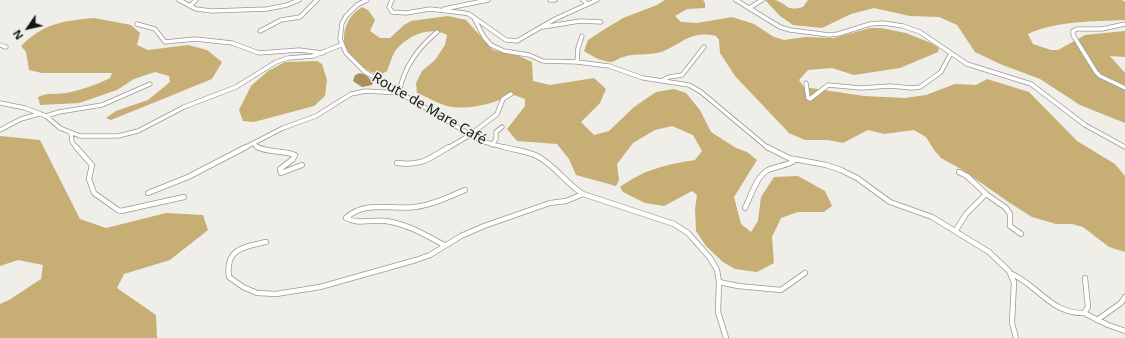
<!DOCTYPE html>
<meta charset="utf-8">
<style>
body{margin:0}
#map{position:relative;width:1125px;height:338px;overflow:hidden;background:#f0eee8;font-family:"Noto Sans",sans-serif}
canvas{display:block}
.north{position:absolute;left:8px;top:8px;width:40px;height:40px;-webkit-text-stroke:3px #f0eee8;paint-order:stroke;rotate:236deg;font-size:11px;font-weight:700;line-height:16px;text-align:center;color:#161513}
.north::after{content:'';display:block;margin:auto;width:14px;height:18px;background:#161513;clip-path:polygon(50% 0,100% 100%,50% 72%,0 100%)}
</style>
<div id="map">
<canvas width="1125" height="338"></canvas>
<div class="north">N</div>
</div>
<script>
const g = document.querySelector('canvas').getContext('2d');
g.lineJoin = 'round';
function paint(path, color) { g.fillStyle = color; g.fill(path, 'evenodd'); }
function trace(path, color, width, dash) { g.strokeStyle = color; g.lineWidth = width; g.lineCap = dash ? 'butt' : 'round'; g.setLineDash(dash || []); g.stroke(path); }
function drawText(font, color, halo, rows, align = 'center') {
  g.font = font + ' "Noto Sans",sans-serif'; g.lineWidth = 3; g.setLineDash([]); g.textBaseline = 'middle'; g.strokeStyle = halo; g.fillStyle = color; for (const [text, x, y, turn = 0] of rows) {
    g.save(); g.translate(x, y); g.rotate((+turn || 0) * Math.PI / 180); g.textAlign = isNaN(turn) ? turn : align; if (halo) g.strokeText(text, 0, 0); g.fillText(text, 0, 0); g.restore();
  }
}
const forest = new Path2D(`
 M 665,0 L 703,0 L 705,3 L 705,8 L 687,9 L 675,16 L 681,22 L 697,23 L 732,17 L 754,24 L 774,37 L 784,40 L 805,37 L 834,38 L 870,28 L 881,28 L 906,33 L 931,43 L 939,48 L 938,52 L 900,68 L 854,75 L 832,68 L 808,70 L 799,80 L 804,87 L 864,96 L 905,98 L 926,95 L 955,84 L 976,85 L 987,79 L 1029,92 L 1077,141 L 1115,164 L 1125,176 L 1125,252 L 1109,247 L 1083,227 L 1072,224 L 1056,224 L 1032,217 L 1010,203 L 961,169 L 941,158 L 934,150 L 926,137 L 914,130 L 884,134 L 868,130 L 843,143 L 828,140 L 805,140 L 789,133 L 735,76 L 720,53 L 719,40 L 716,36 C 694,31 687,39 668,49 C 654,57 638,52 623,57 C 619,58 616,61 612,62 C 602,62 592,56 584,51 L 588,40 L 600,32 L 623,18 L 657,5 Z
 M 765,0 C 768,0 772,0 775,0 C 789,4 785,12 803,7 L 808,0 L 1122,0 L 1125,2 L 1125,20 C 1093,22 1058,20 1028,34 L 1033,44 L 1051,50 L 1058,50 L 1085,35 L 1125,31 L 1125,57 L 1110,56 L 1125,73 L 1125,123 L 1080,105 L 1040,79 L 1000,64 L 975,52 L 957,25 L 939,17 L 910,16 L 874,8 L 851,14 L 822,28 L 793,25 L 780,16 Z
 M 362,7 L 368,10 L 375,20 L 370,31 L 380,38 L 390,38 L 404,25 L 411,21 L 448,16 L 466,20 L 493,50 L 519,56 L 532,62 L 533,81 L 550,85 L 594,78 L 606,89 L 600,103 L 581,122 L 594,135 L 609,131 L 634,107 L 656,92 L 674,89 L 686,93 L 700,110 L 711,132 L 736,148 L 747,152 L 757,160 L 734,197 L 741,224 L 751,232 L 758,221 L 761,197 L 774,177 L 798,176 L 825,191 L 832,206 L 824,212 L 798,212 L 781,218 L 772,237 L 774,263 L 757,272 L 735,269 L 723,262 L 706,246 L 696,231 L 695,209 L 697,195 L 692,191 L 664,206 L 645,203 L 623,192 L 620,187 C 645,169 665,165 695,160 L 702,151 L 693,135 L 672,126 L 655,130 L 633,143 L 617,164 L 619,180 L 616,186 L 576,175 L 569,159 L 557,144 L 517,141 L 507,129 L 525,106 L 525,99 L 514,95 C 492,103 470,111 447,106 C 437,103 427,97 417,93 L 416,83 L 422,71 L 435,60 L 445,45 L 447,35 C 430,25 407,36 396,50 C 392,55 390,64 387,71 C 385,72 382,74 379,74 C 366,73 345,54 344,41 C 343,27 350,14 362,7 Z
 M 94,18 L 131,25 L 140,33 L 137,45 L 148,50 L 188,45 L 207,50 L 222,62 L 212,79 L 111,120 L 106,118 L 116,111 L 148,100 L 170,82 L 169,76 L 155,72 L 134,79 L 117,90 L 79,103 L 40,105 L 38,97 C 49,92 54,95 66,93 C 81,90 96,85 110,78 L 112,73 L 42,73 L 29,70 L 26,52 L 21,46 C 44,23 63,21 94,18 Z
 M 317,61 L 322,64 L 327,80 L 325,96 L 314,106 L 254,122 L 243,121 L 239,110 L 251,86 L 268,71 L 285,62 Z
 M 0,136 L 40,140 L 80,219 L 106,228 L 166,213 L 203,215 L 208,230 L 170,260 L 124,274 L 117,288 L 156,315 L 157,338 L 0,338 L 0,304 L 9,300 L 41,279 L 43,265 L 18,260 L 0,266 Z`);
const water = new Path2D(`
 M 360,73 L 366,75 L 373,83 L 372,85 L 362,87 L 353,81 L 355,75 Z`);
const minorFar1 = new Path2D(`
 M 179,0 L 196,9 L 212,11 L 267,9 L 287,5 L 299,0
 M 367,0 L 357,5 L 346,16 L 342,23 L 340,39 L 346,53 L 365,72 L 481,141 L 507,148
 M 392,0 L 389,7 L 392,12 L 406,13 L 430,9 L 464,13 L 469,14 L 506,40 L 517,41 L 555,19 L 597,0
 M 550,0 L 555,0
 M 583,0 L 587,4
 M 736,0 L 780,27 L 790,30 L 829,35 L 838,34 L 870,24 L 883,23 L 903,26 L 920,32 L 967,64 L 1031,84 L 1085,125 L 1125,147
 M 190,6 L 196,0
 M 749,8 L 762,0
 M 444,9 L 488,0
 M 474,18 L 484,37 L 491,45 L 504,51 L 529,55 L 543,61 L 577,62 L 609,66 L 643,78 L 689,85 L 701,92 L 768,148
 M 137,24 L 155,29 L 165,42 L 195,39 L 232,43 L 259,53 L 299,50 L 323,53
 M 1125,24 L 1102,29 L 1077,29 L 1073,31 L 1073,35 L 1096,72 L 1100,76 L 1125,88
 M 543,27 L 580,21 L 601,22
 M 260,31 L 281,20 L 300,17 L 317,0
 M 0,45 L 6,47
 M 577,62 L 578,48 L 582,36
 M 663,80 L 669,77 L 682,75 L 704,47
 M 806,83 L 808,98 L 810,99 L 828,85 L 861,88 L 890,86 L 912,88 L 920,87 L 941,72 L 951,53
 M 0,103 L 25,108 L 46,116 L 60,128 L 80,136 L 118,136 L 138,131 L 184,107 L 236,87 L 276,62 L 288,58 L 313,56 L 341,45
 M 46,116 L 59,112 L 102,105 L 150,84
 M 0,130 L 21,119 L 39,114
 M 71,133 L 72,142 L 77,148
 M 254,144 L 259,148
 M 492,145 L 496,139 L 496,132 L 502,127
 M 244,148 L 283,128 L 316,116 L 351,94 L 366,91 L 399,93 C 404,67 417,49 437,32
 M 448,148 L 470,135 L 497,114 L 503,99 L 511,94`);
const minor = new Path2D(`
 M 76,147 L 92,165 L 89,179 L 94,193 L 118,210 L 121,211 L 184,197
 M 257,147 C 269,153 283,150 295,155 L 293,159 L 280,169 L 281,173 L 302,165
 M 504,147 C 514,150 527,151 537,156 C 555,165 566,184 583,194 L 674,224 L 688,233 L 710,258 L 717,270 L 719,282 L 718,312 L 726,338
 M 767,147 L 789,158 L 826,165 L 841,170 L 857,178 L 890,202 L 932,217 L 989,252 L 1009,271 L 1014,282 L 1012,323 L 1016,338
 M 397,163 C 423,166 428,159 449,147
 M 959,172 L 967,176 L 986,194 L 1006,208 L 1010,214 L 1010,226 L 1021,234
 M 148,193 L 188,177 L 246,147
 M 745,208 C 751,196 756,177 768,170 C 777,166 787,166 795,160
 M 956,230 L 966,214 L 986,194
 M 266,242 C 243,247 225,249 229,277 L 243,287 L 257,293 L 276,294 L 320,287 L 416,260 L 430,255 L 461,236 L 484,226 L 550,203 L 566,201 L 583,194
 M 444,245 C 426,235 407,224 386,221 C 373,219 358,225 346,218 C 365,200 391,210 415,207 C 432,205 449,197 465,190
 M 1010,273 C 1038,285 1051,314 1084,313 L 1088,307 L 1085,278
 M 719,282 L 738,286 L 781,290 L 805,273
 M 1084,313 L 1108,325 L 1125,331
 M 1097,320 L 1121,303 L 1125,297`);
const streetNames = [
 ["Route de Mare Café",429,109,30]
];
paint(forest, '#c6ae75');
paint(water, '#a99259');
trace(minorFar1, '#9b9994', 5);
trace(minor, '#9b9994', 6);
trace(minorFar1, '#fff', 3.5);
trace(minor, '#fff', 4.5);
drawText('14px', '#161513', '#f0eee8', streetNames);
</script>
